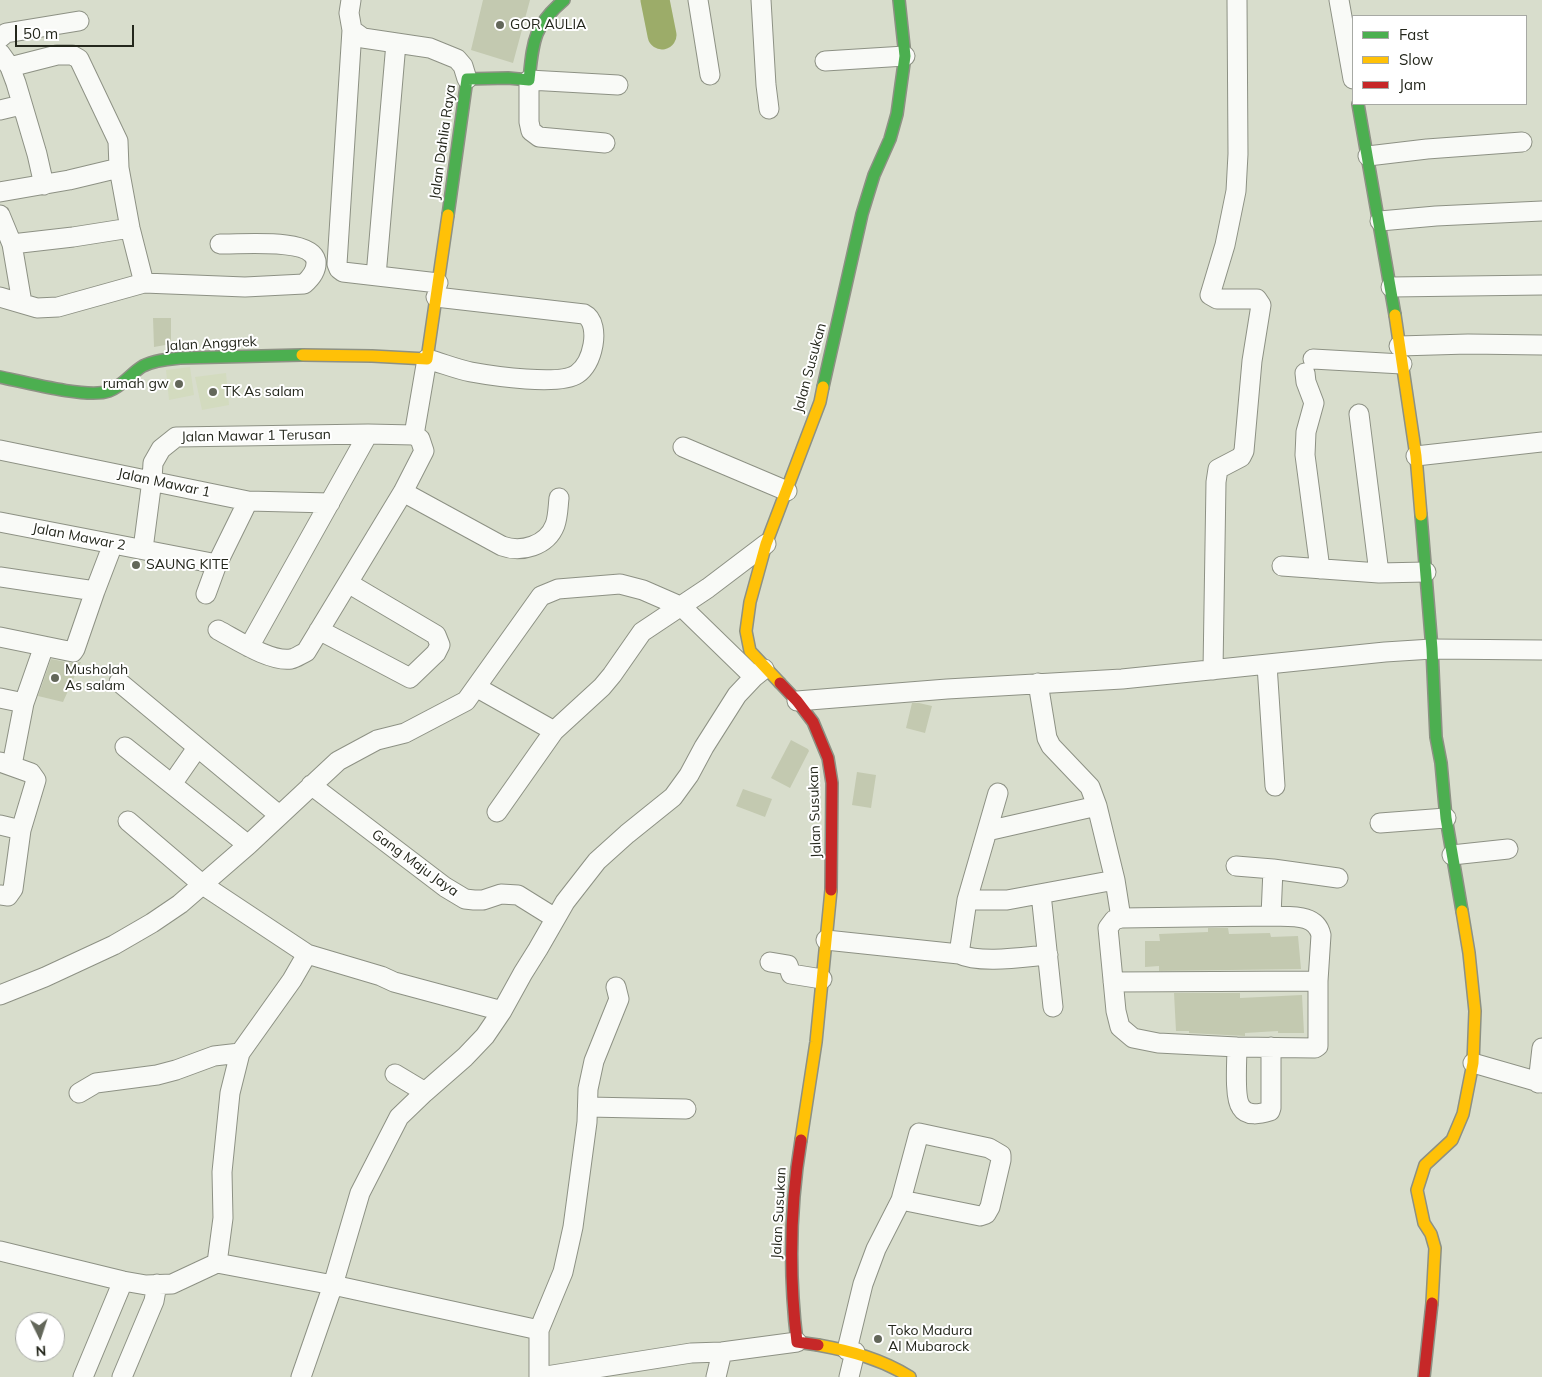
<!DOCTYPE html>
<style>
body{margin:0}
#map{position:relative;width:1542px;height:1377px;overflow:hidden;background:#d8ddcc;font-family:Mulish,sans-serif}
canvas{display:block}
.legend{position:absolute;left:1352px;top:15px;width:175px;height:90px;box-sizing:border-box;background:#fff;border:1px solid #a7a9a4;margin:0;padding:6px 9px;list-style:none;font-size:15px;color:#24271c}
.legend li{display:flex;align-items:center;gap:10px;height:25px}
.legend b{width:25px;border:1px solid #a7a9a4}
.north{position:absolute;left:15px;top:1312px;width:50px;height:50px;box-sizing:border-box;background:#fff;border:1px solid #a7a9a4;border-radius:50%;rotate:176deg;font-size:14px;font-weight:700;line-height:20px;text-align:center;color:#24271c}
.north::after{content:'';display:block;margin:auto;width:18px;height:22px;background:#63675a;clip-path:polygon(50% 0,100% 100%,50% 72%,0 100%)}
.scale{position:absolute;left:15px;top:25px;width:119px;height:22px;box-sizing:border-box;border:2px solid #24271c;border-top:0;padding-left:6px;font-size:15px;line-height:18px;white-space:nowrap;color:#24271c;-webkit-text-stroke:4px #fff;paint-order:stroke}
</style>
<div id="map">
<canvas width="1542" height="1377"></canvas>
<ul class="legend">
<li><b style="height:6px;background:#4caf50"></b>Fast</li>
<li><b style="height:6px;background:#ffc107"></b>Slow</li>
<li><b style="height:6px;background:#c62828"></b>Jam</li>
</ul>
<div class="north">N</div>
<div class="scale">50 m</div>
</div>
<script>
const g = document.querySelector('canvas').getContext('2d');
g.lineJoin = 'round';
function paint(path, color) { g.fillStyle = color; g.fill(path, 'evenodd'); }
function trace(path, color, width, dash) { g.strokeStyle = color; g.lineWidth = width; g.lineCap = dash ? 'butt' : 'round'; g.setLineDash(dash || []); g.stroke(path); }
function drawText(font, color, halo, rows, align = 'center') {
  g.font = font + ' Mulish,sans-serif'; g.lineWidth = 4; g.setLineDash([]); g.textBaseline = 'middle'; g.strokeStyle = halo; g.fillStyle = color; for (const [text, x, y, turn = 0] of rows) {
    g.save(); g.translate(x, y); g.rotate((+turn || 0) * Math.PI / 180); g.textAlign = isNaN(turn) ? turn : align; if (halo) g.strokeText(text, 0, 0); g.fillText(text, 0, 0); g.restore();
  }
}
const built = new Path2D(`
 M 190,367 L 194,395 L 169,400 L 166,370 Z
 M 226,373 L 229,405 L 202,410 L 195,377 Z`);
const river = new Path2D(`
 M 655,0 L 662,35`);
const building = new Path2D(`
 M 483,0 L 530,0 L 513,63 L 471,50 Z
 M 153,318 L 171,318 L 171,344 L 154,347 Z
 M 51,659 L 71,663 L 81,662 L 63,702 L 38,696 Z
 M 912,703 L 919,703 L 932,706 L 925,733 L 906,728 Z
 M 791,740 L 808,749 L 809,751 L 790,788 L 771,778 Z
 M 857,772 L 876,775 L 871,808 L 852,805 Z
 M 743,789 L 772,799 L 765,817 L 736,806 Z
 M 1208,928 L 1228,928 L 1229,934 L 1270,933 L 1271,937 L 1298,936 L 1301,969 L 1159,971 L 1159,966 L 1145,967 L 1145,941 L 1160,941 L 1159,934 L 1208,932 Z
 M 1174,993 L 1240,993 L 1240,998 L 1302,995 L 1304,1033 L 1278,1033 L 1278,1031 L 1245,1033 L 1245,1036 L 1189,1033 L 1189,1031 L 1176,1031 Z`);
const street = new Path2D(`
 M 351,0 L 349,13 L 352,30 L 363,38 L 430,48 L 457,59 L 463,66 L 467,79
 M 698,0 L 710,75
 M 761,0 L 766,85 L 769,109
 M 1339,0 L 1353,79
 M 352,30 L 337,264 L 339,269 L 343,272 L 438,283
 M 0,38 L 6,33 L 79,21
 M 0,53 L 10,67 L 16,83 L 37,154 L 44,185
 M 825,61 L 905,56
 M 10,67 L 57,55 L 72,55 L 79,59 L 118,141 L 119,168 L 130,228 L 144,283
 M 0,110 L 21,105
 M 605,143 L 539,137 L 531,131 L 529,122 L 529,80 L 618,85
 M 1368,156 L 1427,149 L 1522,142
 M 0,192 L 69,180 L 119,168
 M 0,215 L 12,244 L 22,303
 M 1380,221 L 1436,216 L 1542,211
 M 12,244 L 73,237 L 130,228
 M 376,276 L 396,43
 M 1391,287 L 1542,285
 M 0,297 L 37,308 L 58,307 L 144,283 L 245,287 L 304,284 C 311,278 317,271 316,261 C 311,237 239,245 220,244
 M 1399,346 L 1468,344 L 1542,345
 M 1313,359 L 1402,364
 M 1305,373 L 1306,382 L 1314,403 L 1306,432 L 1305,455 L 1320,569
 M 1359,414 L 1379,573
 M 414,435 L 427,359 C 442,363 456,369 471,372 C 493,376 560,386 577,374 C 587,367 591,356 593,345 C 595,334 594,319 584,314 L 436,297
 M 683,447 L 787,491
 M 0,450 L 248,501 L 330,503
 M 1416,456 L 1542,442
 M 403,492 L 502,546 C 521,553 547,546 555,525 C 558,517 558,507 559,498
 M 0,522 L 217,564
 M 143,549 L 152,480 L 153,463 L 161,449 L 176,437 L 368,434 L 414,435 L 420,439 L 424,451 L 403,492 L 306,652 C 301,654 296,658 291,659 C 270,662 237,640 218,630
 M 1282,566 L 1379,573 L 1426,572
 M 0,577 L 95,591
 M 206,594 L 217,564 L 248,501
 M 319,630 L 410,678 L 436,653 L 440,645 L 436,635 L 348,583
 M 0,637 L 73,652 L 75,649 L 95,591 L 113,544
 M 249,647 L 368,434
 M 1267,665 L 1275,786
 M 1213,670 L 1216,482 L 1218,469 L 1241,457 L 1244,451 L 1252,361 L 1261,305 L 1257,299 L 1217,299 L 1210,295 L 1225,245 L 1236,191 L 1238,154 L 1237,0
 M 119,682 L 279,815
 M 1038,683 L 1047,738 L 1051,746 L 1090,787 L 1097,806 L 1115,880 L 1121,918
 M 476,687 L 554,731
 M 0,698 L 24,703
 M 797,701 L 947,689 L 1122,679 L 1385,652 L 1432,649 L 1542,650
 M 125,747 L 248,845
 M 0,762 L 31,773 L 36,780 L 21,830 L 13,889 L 8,896 L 0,895
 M 12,765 L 24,703 L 44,646
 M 172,784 L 197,748
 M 311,785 L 445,887 L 465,899 L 474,900 L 483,900 L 501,894 L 518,895 L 555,918
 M 998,793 L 967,900 L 959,954 C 980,964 1024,957 1048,955
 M 497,812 L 554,731 L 602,687 L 612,675 L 642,632 L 708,588 L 766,544
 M 128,821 L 203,885 L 307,954 L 381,976 L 394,982 L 502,1011
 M 1380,823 L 1446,818
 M 0,825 L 21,830
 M 987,831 L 1097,806
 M 1452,855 L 1508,849
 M 1236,866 L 1273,869 L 1271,916
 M 1273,869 L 1338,878
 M 1041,894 L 1053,1007
 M 967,900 L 1007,900 L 1115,880
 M 1271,916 C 1290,917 1316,913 1321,935 L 1318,981 L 1318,1046 L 1315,1048 L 1237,1047 L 1158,1043 L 1133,1038 L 1120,1027 L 1116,1011 L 1108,928 L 1114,920 L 1121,918 Z
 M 826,940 L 959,954
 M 770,962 L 788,965 L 791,974 L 822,979
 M 1113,982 L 1318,981
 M 0,995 L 45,977 L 114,945 L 152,923 L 180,904 L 248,845 L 338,761 L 377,740 L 405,733 L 466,701 L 541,596 L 558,589 L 620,584 L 643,590 L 682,607 L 754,677
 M 1237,1047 C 1237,1059 1234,1098 1241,1107 C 1247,1117 1260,1114 1270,1111 L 1271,1108 L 1271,1047
 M 1473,1063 L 1542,1083
 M 395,1074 L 425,1092
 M 1538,1083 L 1542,1048
 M 79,1093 L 96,1083 L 157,1075 L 176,1070 L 214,1056 L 240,1053
 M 588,1107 L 686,1109
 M 0,1251 L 123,1281 L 146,1285 L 172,1284 L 217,1263 L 333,1285 L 539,1330
 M 217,1263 L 223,1218 L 222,1172 L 230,1093 L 240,1053 L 292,980 L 307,954
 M 847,1350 L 863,1284 L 876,1249 L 901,1200 L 919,1133 L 989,1148 L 1001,1155 L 1001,1160 L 990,1207 L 986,1214 L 980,1216 L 901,1200
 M 83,1377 L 123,1281
 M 122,1377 L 154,1301 L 157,1284
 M 301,1377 L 333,1285 L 360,1193 L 399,1117 L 425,1092 L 465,1057 L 485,1036 L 502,1011 L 523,973 L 538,949 L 565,902 L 597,861 L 627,834 L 673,797 L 689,775 L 704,747 L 737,695 L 754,677 L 764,669
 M 539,1377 L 539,1330 L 563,1272 L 573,1227 L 587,1122 L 588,1089 L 594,1061 L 619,999 L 616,987
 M 540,1377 L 691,1353 L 722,1352 L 797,1342
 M 716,1377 L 722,1352
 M 849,1377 L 855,1352`);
const fast = new Path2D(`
 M 1358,104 L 1395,315
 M 448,215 L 467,79 L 508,78 L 529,80 C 533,42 533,26 564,0
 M 0,377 C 24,382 88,399 109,391 C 123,386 131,373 143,366 C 154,360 169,359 180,358 L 302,355
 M 823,387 L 862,214 L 874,175 L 890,139 L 897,114 L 905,56 L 899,0
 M 1421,515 L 1432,649 L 1436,737 L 1441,763 L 1446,818 L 1462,911`);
const slow = new Path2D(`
 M 1395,315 L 1416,456 L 1421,515
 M 302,355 L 372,356 L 427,359 L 448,215
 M 780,683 L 750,651 L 746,631 L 750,602 L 766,544 L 820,402 L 823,387
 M 801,1140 L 816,1042 L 831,890
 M 1432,1303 L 1435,1248 L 1431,1234 L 1424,1223 L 1417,1190 L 1425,1165 L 1452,1140 L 1463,1114 L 1473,1063 L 1475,1011 L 1469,953 L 1462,911
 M 818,1345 C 851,1351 881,1359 910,1377`);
const jam = new Path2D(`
 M 780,683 L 797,701 L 813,722 L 828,758 L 832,783 L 831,890
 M 801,1140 C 790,1206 789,1276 797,1342 L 818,1345
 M 1424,1377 L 1432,1303`);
const markers = [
 [500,25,5,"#63675a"],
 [179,384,5,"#63675a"],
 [213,392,5,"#63675a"],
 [136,565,5,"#63675a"],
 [55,678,5,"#63675a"],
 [878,1339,5,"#63675a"]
];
const poiNames = [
 ["GOR AULIA",510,25],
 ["rumah gw",169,384,"right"],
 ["TK As salam",223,392],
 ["SAUNG KITE",146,565],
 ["Musholah",65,670],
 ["As salam",65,686],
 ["Toko Madura",888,1331],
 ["Al Mubarock",888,1347]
];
const streetNames = [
 ["Jalan Dahlia Raya",443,142,-82],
 ["Jalan Anggrek",211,344,-3],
 ["Jalan Susukan",810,368,-75],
 ["Jalan Mawar 1 Terusan",256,436,-1],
 ["Jalan Mawar 1",164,483,12],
 ["Jalan Mawar 2",79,537,11],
 ["Jalan Susukan",815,812,-92],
 ["Gang Maju Jaya",415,863,36],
 ["Jalan Susukan",779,1213,-87]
];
paint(built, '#d3dbbf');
trace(river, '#9cac69', 29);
paint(building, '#c3c9b0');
trace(street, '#8d9184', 21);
trace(fast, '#8d9184', 14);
trace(slow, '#8d9184', 14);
trace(jam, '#8d9184', 14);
trace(street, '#f9faf7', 19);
trace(fast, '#4caf50', 11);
trace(slow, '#ffc107', 11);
trace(jam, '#c62828', 11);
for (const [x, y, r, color] of markers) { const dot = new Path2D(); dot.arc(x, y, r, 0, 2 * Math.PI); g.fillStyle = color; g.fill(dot); trace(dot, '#fff', 2); }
drawText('14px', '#24271c', '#fff', poiNames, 'left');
drawText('14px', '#24271c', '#fff', streetNames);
</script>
